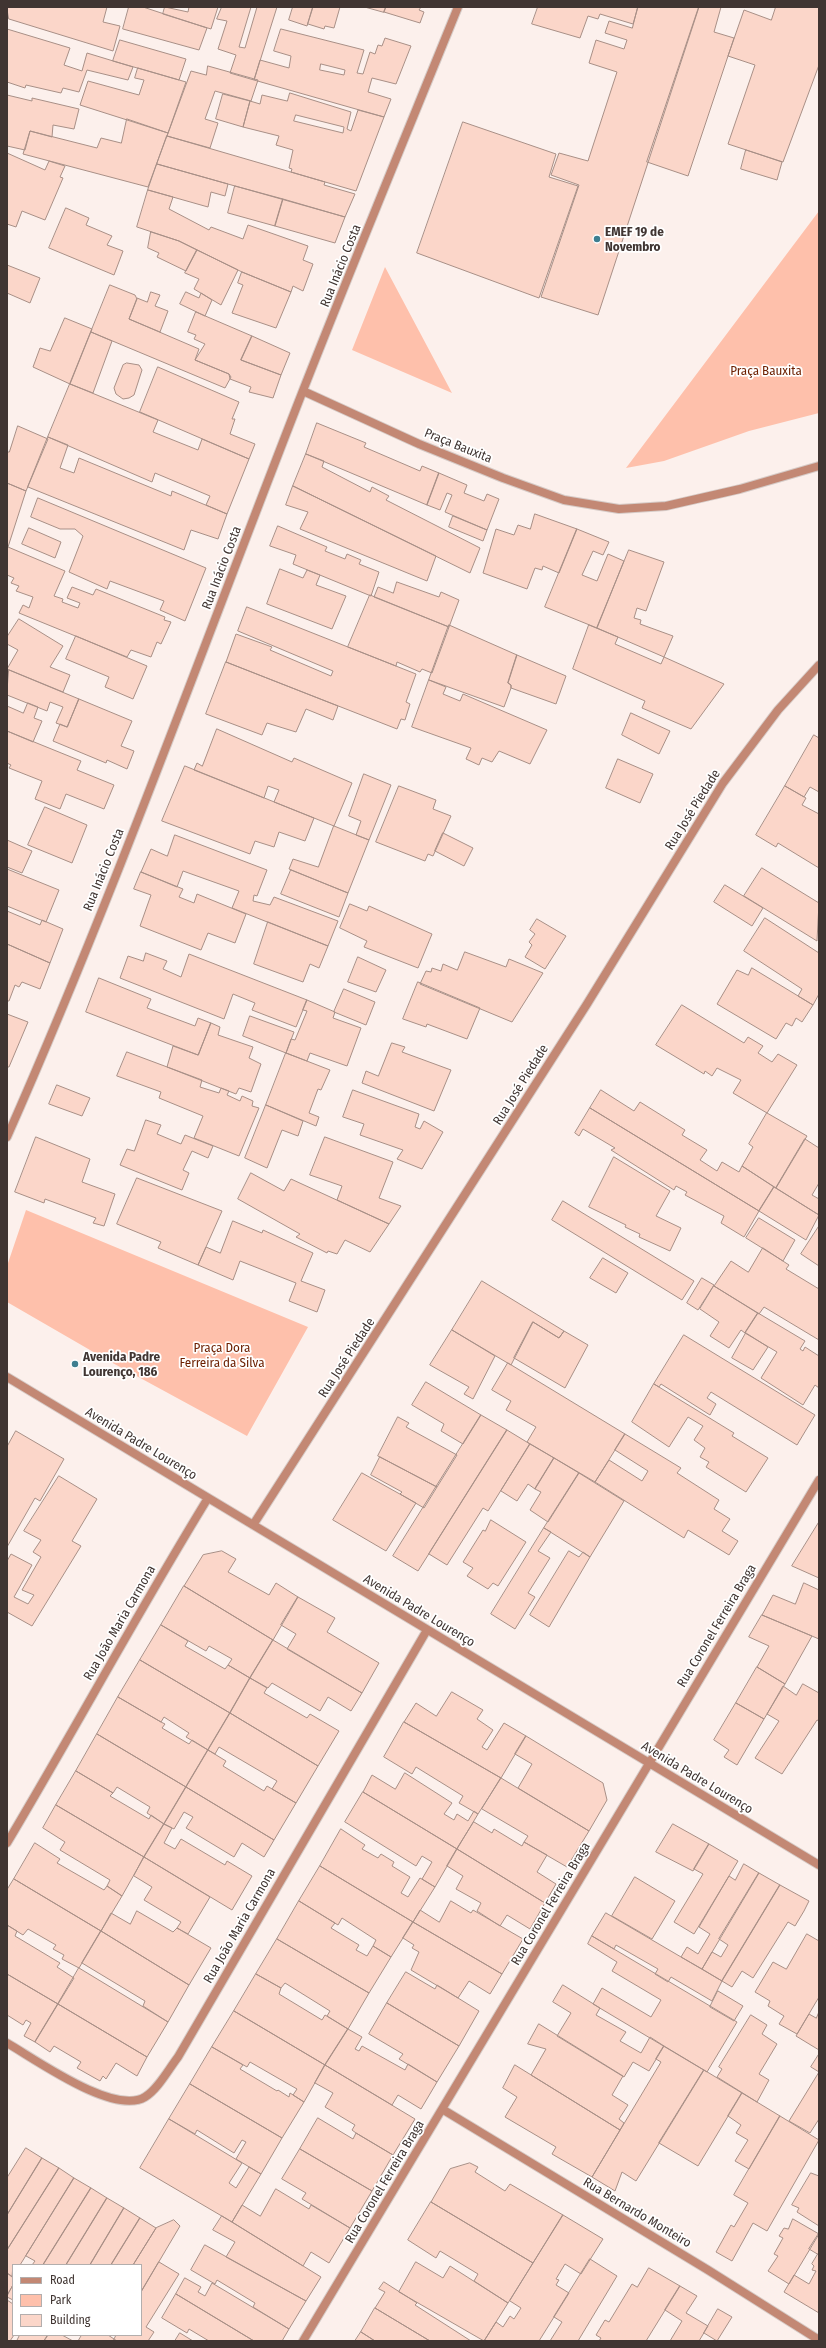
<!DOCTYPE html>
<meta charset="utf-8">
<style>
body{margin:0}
#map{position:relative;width:826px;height:2348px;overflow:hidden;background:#fcf0ec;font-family:"Fira Sans Condensed",sans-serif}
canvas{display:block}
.frame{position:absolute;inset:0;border:8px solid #403532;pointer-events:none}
.legend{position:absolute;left:12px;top:2264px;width:130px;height:72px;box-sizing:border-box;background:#fff;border:1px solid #b3aead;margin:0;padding:5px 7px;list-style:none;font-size:12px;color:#403532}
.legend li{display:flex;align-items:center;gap:8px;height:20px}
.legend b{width:20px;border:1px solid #b3aead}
</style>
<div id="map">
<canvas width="826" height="2348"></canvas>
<div class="frame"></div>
<ul class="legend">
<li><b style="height:5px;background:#c38874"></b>Road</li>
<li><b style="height:11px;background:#fec0ab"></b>Park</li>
<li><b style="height:11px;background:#fbd6c9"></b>Building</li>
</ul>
</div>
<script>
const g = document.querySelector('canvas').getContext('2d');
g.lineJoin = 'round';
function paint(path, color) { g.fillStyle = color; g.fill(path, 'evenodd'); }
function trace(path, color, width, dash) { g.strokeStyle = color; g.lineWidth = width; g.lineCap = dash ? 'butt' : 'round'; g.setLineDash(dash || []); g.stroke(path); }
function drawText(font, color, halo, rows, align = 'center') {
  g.font = font + ' "Fira Sans Condensed",sans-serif'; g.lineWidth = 3.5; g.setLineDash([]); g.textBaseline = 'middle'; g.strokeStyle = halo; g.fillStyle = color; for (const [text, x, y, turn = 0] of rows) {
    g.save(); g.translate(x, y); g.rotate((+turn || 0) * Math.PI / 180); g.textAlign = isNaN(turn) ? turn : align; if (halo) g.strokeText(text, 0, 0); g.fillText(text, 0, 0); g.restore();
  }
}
const green = new Path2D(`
 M 819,211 L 819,413 L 749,431 L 664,461 L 626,468 Z
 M 385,267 L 452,393 L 352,350 Z
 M 26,1210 L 308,1327 L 247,1436 L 109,1361 L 7,1302 L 7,1266 Z`);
const building = new Path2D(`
 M 7,7 L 107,7 L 103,22 L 120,26 L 113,51 L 9,19 Z
 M 129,7 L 143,7 L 207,28 L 199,50 L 123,29 Z
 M 165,7 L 188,12 L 189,7 L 218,7 L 211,29 L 163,14 Z
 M 222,7 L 251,7 L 239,47 L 245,48 L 257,7 L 277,7 L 254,80 L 230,73 L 236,55 L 218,49 L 227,21 L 217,19 Z
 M 293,7 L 313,7 L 307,26 L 289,20 Z
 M 313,7 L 340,7 L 334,28 L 325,26 L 324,29 L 308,24 Z
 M 365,7 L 386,7 L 384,12 Z
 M 386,7 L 421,7 L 419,10 L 424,12 L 420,23 L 384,12 Z
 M 538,7 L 638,7 L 633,24 L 600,14 L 598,19 L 588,16 L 580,38 L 532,24 Z
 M 638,7 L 699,7 L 598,315 L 541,297 L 579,185 L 551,175 L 559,153 L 588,161 L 617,72 L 589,63 L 596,40 L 624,49 L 627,40 L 605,33 L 609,21 L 632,28 Z
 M 699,7 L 721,7 L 714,32 L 734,38 L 688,176 L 647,162 Z
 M 776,7 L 819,7 L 819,65 L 783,162 L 728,144 L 755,65 L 728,56 L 744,10 L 771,20 Z
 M 7,29 L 70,48 L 64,65 L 82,71 L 87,53 L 133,67 L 128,80 L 87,70 L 79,92 L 63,88 L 61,93 L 26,85 L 25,88 L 7,82 Z
 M 281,29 L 364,50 L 357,73 L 363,74 L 370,52 L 375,54 L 378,45 L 382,46 L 385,38 L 411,46 L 396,84 L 372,78 L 368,92 L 391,99 L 384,117 L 254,80 L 260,60 L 289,68 L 291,56 L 274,51 ZM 321,64 L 345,70 L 344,75 L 320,70 Z
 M 120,40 L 186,59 L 179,80 L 113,61 Z
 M 208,66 L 258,80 L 251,101 L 215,91 L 205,119 L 218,123 L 210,148 L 167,136 L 191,71 L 206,75 Z
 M 138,68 L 186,82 L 168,133 L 80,105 L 88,81 L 139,95 L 144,80 L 135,78 Z
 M 290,93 L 351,112 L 347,129 L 351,131 L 358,110 L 384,117 L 356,191 L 291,172 L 292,169 L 289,168 L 293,150 L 276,145 L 279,136 L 243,127 L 250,101 L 260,104 L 262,95 L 287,101 ZM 296,115 L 344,127 L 343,133 L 294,121 Z
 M 223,94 L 250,101 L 243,127 L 216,119 Z
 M 7,95 L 32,101 L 32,98 L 79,109 L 74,129 L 53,125 L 52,137 L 30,131 L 25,150 L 7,146 Z
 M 127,119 L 168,133 L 148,187 L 23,154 L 30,131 L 97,148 L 101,138 L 121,143 Z
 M 463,122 L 556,154 L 549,177 L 578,186 L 539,298 L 417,253 Z
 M 167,136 L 325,182 L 324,185 L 355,194 L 345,217 L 157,164 Z
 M 746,150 L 782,162 L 777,180 L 741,169 Z
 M 7,153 L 45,170 L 49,161 L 65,166 L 60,177 L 63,178 L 45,220 L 22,211 L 16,227 L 7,224 Z
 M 157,164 L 228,184 L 225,196 L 211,192 L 208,207 L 148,190 Z
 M 235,186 L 283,199 L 275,226 L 228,213 Z
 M 148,190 L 173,197 L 169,209 L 209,230 L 211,227 L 243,239 L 248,225 L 308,246 L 303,260 L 313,264 L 303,291 L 293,286 L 291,292 L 242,272 L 179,241 L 137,227 Z
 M 283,199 L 345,217 L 335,243 L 275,226 Z
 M 66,208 L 89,218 L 86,225 L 112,236 L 107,245 L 123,251 L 114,275 L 49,248 Z
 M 151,232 L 179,241 L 197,250 L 186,271 L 157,257 L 159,253 L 148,248 Z
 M 197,250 L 238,270 L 221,305 L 194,289 L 199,279 L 185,273 Z
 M 7,265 L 40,278 L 30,303 L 7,293 Z
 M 242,272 L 291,292 L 276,328 L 232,313 L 243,285 L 238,283 Z
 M 110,285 L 135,295 L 137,299 L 129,319 L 199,349 L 195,360 L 229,374 L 231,377 L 225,388 L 91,332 Z
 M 151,292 L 160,295 L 155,306 L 168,311 L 160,332 L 129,319 L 137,298 L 147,302 Z
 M 186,292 L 199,298 L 201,293 L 212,300 L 205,316 L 180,304 Z
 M 196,312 L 252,336 L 241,360 L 281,375 L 273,398 L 249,392 L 251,387 L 230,379 L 229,374 L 195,360 L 205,344 L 194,339 L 196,335 L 188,332 Z
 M 65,318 L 92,329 L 70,384 L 33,367 L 40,348 L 50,351 Z
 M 91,332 L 112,341 L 93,393 L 70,384 Z
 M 252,336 L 290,353 L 281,375 L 241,360 Z
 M 127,363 L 139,365 L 142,370 L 134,395 L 129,398 L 123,399 L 116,394 L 114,388 L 123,365 Z
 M 158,367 L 239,402 L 232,419 L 235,419 L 230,434 L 255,444 L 249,459 L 140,412 Z
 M 70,384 L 158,420 L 153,432 L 198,450 L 202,439 L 249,459 L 227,514 L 206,505 L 210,496 L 155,473 L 152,482 L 48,437 Z
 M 317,423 L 366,443 L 364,447 L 420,471 L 422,466 L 439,473 L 427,505 L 306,454 Z
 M 18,426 L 48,439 L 26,491 L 7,483 L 7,452 L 9,452 Z
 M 48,437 L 68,445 L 60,468 L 74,473 L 79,458 L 171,496 L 172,491 L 227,514 L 218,539 L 191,530 L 184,550 L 28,487 Z
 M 306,454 L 324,461 L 322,467 L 370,492 L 372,487 L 389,496 L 386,500 L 480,548 L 470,573 L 293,486 Z
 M 439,473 L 467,485 L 464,493 L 484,501 L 487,494 L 499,499 L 487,530 L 445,512 L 452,495 L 447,493 L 440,510 L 427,505 Z
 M 7,483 L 26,491 L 8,547 L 7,547 Z
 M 293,486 L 436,556 L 427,581 L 300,529 L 308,512 L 286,505 Z
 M 38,498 L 206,568 L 185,621 L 160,610 L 164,601 L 110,581 L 107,589 L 69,572 L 83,536 L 75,529 L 60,529 L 31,517 Z
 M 535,514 L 577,529 L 559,573 L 543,566 L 542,570 L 535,568 L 527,589 L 483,573 L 496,529 L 514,535 L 518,525 L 530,529 Z
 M 453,516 L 487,530 L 483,541 L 449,527 Z
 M 278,526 L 327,547 L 325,551 L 345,559 L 347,554 L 361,560 L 359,564 L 379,572 L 371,596 L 293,564 L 296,555 L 270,546 Z
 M 29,528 L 61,542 L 55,558 L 22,544 Z
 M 577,529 L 609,542 L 603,555 L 593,551 L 582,575 L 597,581 L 608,554 L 624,561 L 597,628 L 545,607 Z
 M 8,547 L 65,571 L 54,596 L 63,599 L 62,602 L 78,608 L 80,603 L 67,598 L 72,587 L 93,595 L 96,589 L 165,617 L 164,620 L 171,622 L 161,644 L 157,642 L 151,657 L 131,650 L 127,657 L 19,613 L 23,605 L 29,608 L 33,597 L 16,591 L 19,586 L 11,583 L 14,578 L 7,575 Z
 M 629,550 L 664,562 L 646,611 L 637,608 L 634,618 L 641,620 L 640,624 L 673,636 L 664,657 L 597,628 Z
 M 280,569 L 303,578 L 307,570 L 320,575 L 316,585 L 346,596 L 332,629 L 267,604 Z
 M 397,582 L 439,597 L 441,592 L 459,600 L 449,627 L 374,597 L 378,587 L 393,593 Z
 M 370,595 L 449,627 L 432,673 L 422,669 L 420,672 L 397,662 L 396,666 L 348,647 Z
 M 247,607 L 416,674 L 406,702 L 410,704 L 405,720 L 401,719 L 397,729 L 226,662 L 236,634 L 272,647 L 270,650 L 331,676 L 333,671 L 238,631 Z
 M 19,619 L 63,646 L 50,667 L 70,675 L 63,692 L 7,669 L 18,650 L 7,644 L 7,637 Z
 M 449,625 L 517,655 L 508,683 L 511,685 L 511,688 L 504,707 L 429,680 Z
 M 589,625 L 618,637 L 615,644 L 661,664 L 664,657 L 724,684 L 691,729 L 642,708 L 645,701 L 573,669 Z
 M 76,636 L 147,666 L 133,699 L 105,687 L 109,677 L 66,659 Z
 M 517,655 L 566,676 L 556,704 L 511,688 L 511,685 L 508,683 Z
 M 226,662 L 338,706 L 333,720 L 306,709 L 296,732 L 267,723 L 262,735 L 206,714 Z
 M 9,670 L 79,699 L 67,727 L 56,723 L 63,707 L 50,702 L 47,711 L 7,695 Z
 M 429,680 L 446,687 L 443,694 L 460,701 L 463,694 L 547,730 L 530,764 L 499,751 L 492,762 L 482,758 L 479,765 L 466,759 L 471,748 L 412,727 Z
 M 79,699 L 132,721 L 121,746 L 134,751 L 127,769 L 107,760 L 106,763 L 53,741 L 60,724 L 67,727 Z
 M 28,703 L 38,707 L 34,718 L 42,721 L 33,742 L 7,731 L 7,706 L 23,713 Z
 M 631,713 L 670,731 L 659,754 L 622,735 Z
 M 217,729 L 292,762 L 294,758 L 352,783 L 334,826 L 274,802 L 279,790 L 268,786 L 264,798 L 194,770 L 197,763 L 202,766 Z
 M 7,731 L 81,761 L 77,770 L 114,785 L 104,809 L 66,794 L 60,809 L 35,799 L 42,781 L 9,768 L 11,765 L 7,763 Z
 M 814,735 L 819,738 L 819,792 L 810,787 L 804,797 L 785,786 Z
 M 618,759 L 653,774 L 640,803 L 606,788 Z
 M 185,766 L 314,818 L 305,841 L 279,832 L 274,847 L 255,841 L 250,854 L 162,821 Z
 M 364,774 L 391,785 L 369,840 L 356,835 L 361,821 L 349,816 Z
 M 399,786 L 436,800 L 433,809 L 451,816 L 433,856 L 428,854 L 425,861 L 376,842 Z
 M 785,786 L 806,798 L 802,805 L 819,814 L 819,868 L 778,843 L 776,847 L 756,835 Z
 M 45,807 L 87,825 L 72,863 L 28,845 Z
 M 334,826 L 369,840 L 348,893 L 289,869 L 293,859 L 318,867 Z
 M 443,833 L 473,848 L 464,866 L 435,851 Z
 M 175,835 L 267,870 L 257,896 L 254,895 L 253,901 L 270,905 L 274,897 L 338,921 L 328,946 L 232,908 L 239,891 L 183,871 L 177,887 L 141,872 L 151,849 L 167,856 Z
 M 7,840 L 32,851 L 22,873 L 7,867 Z
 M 762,868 L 819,903 L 817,941 L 744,896 Z
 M 7,869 L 59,890 L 46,922 L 7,906 Z
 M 291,870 L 348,893 L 339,917 L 281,894 Z
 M 141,872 L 183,889 L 179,897 L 194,903 L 197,894 L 246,914 L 235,943 L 208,933 L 201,950 L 140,926 L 151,895 L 134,889 Z
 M 725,885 L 763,908 L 752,926 L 714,902 Z
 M 350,904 L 367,911 L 369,906 L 432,934 L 418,968 L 364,947 L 367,941 L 340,928 Z
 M 7,911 L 40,925 L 42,920 L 63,929 L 50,963 L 7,944 Z
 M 765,918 L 819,953 L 819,994 L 813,1005 L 798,996 L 802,989 L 744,951 Z
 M 537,919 L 566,936 L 545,969 L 525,957 L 532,945 L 529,942 L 535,934 L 530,930 Z
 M 268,922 L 328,946 L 319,968 L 310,964 L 303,982 L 254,964 Z
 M 7,944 L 50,963 L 40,989 L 22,982 L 19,987 L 15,985 L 9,1001 L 7,1001 Z
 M 465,952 L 506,967 L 509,959 L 543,973 L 512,1022 L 420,984 L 426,971 L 431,972 L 432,968 L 441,971 L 443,964 L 457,970 Z
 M 146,953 L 167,961 L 163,969 L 181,977 L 189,954 L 307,1000 L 296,1027 L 252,1010 L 255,1003 L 233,994 L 224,1019 L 120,978 L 128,956 L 143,961 Z
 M 358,957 L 386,970 L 376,992 L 348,982 Z
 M 752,968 L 813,1005 L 802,1022 L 796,1018 L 792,1026 L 786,1023 L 776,1039 L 717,1004 L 737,970 L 748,975 Z
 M 99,978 L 151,999 L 147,1008 L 195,1026 L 198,1018 L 211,1023 L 198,1055 L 86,1012 Z
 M 418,982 L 480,1008 L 467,1039 L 427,1024 L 426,1027 L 403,1019 Z
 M 344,989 L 375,1002 L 366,1025 L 334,1012 Z
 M 307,1000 L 335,1012 L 333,1018 L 361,1028 L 347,1066 L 310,1053 L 307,1061 L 286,1053 L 291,1039 L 295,1040 L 307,1011 L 303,1010 Z
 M 682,1005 L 744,1043 L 748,1037 L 763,1046 L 758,1053 L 772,1062 L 778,1054 L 797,1065 L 767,1113 L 733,1093 L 741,1080 L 717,1068 L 712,1076 L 705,1071 L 704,1074 L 656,1045 Z
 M 7,1014 L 28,1022 L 9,1067 L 7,1067 Z
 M 250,1016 L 294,1032 L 286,1053 L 243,1036 Z
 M 211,1023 L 220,1027 L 218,1035 L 253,1047 L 249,1058 L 261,1064 L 251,1092 L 239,1088 L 236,1094 L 167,1067 L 173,1046 L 198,1055 Z
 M 392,1043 L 405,1047 L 402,1052 L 451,1070 L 434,1111 L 362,1083 L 366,1071 L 378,1076 Z
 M 127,1052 L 202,1080 L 200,1087 L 219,1093 L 221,1088 L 229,1091 L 227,1095 L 240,1101 L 242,1096 L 253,1101 L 252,1106 L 259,1108 L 239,1156 L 194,1138 L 203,1116 L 159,1098 L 161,1092 L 117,1076 Z
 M 286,1053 L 330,1070 L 321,1090 L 318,1089 L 309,1113 L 319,1117 L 316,1126 L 266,1105 Z
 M 57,1085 L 90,1098 L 82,1116 L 49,1104 Z
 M 353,1090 L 419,1114 L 415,1127 L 420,1129 L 424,1121 L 443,1132 L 422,1169 L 397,1159 L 403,1150 L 360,1135 L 364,1124 L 343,1117 Z
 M 601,1090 L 634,1111 L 640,1102 L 685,1130 L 682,1135 L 707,1150 L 700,1160 L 717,1171 L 722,1162 L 739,1172 L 742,1166 L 774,1187 L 759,1211 L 590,1108 Z
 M 266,1105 L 303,1121 L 298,1136 L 282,1130 L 267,1168 L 245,1158 Z
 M 590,1108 L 759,1211 L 744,1237 L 721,1223 L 724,1216 L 685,1195 L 687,1192 L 676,1186 L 674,1190 L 611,1150 L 615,1148 L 583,1129 L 579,1136 L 575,1133 Z
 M 767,1113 L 807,1136 L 776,1188 L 742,1166 L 753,1147 L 749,1144 Z
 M 146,1120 L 161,1125 L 157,1134 L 181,1144 L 185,1135 L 213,1146 L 208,1158 L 192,1151 L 183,1170 L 189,1173 L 182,1190 L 120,1165 L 127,1149 L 134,1151 Z
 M 36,1137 L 90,1159 L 82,1182 L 115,1194 L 104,1226 L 93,1223 L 96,1218 L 45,1199 L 44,1203 L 15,1192 Z
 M 325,1137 L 393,1162 L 379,1198 L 401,1206 L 389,1224 L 337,1200 L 342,1186 L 310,1175 Z
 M 805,1139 L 819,1148 L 819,1183 L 812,1195 L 819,1199 L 819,1215 L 776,1188 Z
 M 614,1157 L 670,1191 L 656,1216 L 681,1228 L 670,1251 L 639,1237 L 640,1234 L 625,1227 L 626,1225 L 589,1207 Z
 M 251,1173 L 284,1191 L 291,1179 L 389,1224 L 370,1252 L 345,1240 L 337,1254 L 328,1251 L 327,1253 L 296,1237 L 300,1234 L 238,1199 Z
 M 137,1178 L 222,1211 L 198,1265 L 158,1248 L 161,1242 L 117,1224 Z
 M 774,1187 L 819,1215 L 806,1240 L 759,1211 Z
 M 563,1201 L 694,1281 L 682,1300 L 552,1220 Z
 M 759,1218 L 795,1240 L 783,1261 L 746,1238 Z
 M 233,1221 L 262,1233 L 263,1230 L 313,1253 L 301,1281 L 325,1290 L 317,1312 L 289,1301 L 296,1283 L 240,1261 L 233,1280 L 198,1265 L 206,1247 L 220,1253 Z
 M 819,1226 L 819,1266 L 801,1254 Z
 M 763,1248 L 789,1265 L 786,1269 L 819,1289 L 819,1340 L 764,1307 L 759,1314 L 714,1286 L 731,1261 L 748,1272 Z
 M 603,1258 L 628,1273 L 616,1293 L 590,1278 Z
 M 702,1278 L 714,1285 L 698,1310 L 687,1303 Z
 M 482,1281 L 564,1331 L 559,1338 L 533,1322 L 511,1365 L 452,1330 Z
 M 714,1286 L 758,1313 L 745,1333 L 741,1330 L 729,1348 L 710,1336 L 719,1322 L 700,1309 Z
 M 758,1313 L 805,1341 L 800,1349 L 803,1351 L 805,1347 L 819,1356 L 819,1388 L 815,1385 L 803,1405 L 761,1378 L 777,1352 L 745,1333 Z
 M 533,1322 L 559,1338 L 564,1331 L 588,1345 L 565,1388 L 514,1358 Z
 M 452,1330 L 495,1356 L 473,1399 L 464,1394 L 469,1387 L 430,1365 Z
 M 746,1333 L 768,1347 L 753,1370 L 732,1358 Z
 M 684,1335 L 815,1415 L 797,1445 L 711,1392 L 707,1398 L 716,1404 L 710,1415 L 661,1384 L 659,1387 L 654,1384 Z
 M 508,1363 L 625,1434 L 595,1482 L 527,1442 L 536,1427 L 506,1410 L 511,1401 L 492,1390 Z
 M 426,1382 L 481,1415 L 463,1444 L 441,1431 L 444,1424 L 412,1405 Z
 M 654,1384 L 734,1433 L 732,1436 L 768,1458 L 746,1492 L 706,1467 L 709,1462 L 700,1457 L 705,1448 L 694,1440 L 703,1426 L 688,1417 L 669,1447 L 632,1422 Z
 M 481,1415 L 507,1430 L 418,1571 L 393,1556 Z
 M 398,1417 L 409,1423 L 406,1427 L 457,1455 L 437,1487 L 378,1456 Z
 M 507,1430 L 530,1444 L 488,1511 L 483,1508 L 447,1565 L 429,1554 Z
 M 16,1431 L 64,1459 L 40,1501 L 35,1498 L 7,1547 L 7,1447 Z
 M 625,1434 L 681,1468 L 677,1473 L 719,1500 L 714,1509 L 730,1519 L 722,1531 L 738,1541 L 729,1555 L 688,1530 L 684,1538 L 595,1482 L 609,1460 L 642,1481 L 648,1471 L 615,1450 Z
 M 530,1444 L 554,1458 L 535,1489 L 528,1484 L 517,1501 L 501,1491 Z
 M 380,1457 L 437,1487 L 424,1508 L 400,1494 L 402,1492 L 371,1475 Z
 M 554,1458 L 579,1473 L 548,1522 L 530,1510 L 541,1492 L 535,1489 Z
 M 362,1473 L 416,1503 L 386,1551 L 333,1520 Z
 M 579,1473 L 624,1501 L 590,1557 L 544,1528 Z
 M 59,1476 L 97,1499 L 72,1541 L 81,1546 L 32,1626 L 7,1612 L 7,1561 L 11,1554 L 32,1565 L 14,1597 L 28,1604 L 34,1595 L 22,1590 L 41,1557 L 33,1552 L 41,1540 L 24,1531 Z
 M 491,1520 L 526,1542 L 498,1586 L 493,1583 L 488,1589 L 467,1576 L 473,1568 L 463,1562 L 483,1530 L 485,1531 Z
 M 819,1522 L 819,1578 L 792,1566 Z
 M 544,1528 L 551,1532 L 538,1551 L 550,1558 L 528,1593 L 535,1597 L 515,1629 L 491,1614 Z
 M 222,1551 L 236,1559 L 228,1572 L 269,1595 L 276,1583 L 298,1597 L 273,1640 L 184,1586 L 203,1555 Z
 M 569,1551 L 579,1557 L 583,1552 L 590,1557 L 549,1627 L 530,1615 Z
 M 804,1583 L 819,1590 L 819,1639 L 762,1615 L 773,1595 L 795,1604 Z
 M 184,1586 L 273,1640 L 250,1678 L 228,1665 L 232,1659 L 209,1646 L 206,1651 L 161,1625 Z
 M 298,1597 L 335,1618 L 327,1632 L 379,1663 L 362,1693 L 287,1649 L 296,1634 L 281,1625 Z
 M 762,1615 L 812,1636 L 785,1684 L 757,1667 L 769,1646 L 749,1637 Z
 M 161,1625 L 188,1641 L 185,1646 L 225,1669 L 228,1665 L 250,1678 L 230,1713 L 140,1660 Z
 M 273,1640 L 362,1693 L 351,1711 L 328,1697 L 320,1711 L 272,1683 L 268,1688 L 250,1678 Z
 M 140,1660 L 230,1713 L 208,1750 L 186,1737 L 189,1733 L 164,1717 L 161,1722 L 118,1697 Z
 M 757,1667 L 785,1684 L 764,1719 L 736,1703 Z
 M 250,1678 L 267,1688 L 264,1693 L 307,1718 L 310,1714 L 339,1731 L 318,1766 L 230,1713 Z
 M 803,1684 L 819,1693 L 819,1721 L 817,1720 L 782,1774 L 755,1758 L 779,1721 L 767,1714 L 783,1686 L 796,1695 Z
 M 452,1692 L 483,1710 L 477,1719 L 493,1730 L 482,1747 L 487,1750 L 504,1723 L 526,1736 L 501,1778 L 404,1722 L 416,1703 L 436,1716 Z
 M 118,1697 L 161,1722 L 165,1724 L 162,1728 L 189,1744 L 192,1740 L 208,1750 L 186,1787 L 97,1734 Z
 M 736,1703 L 764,1719 L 737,1765 L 724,1757 L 729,1750 L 714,1740 Z
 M 230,1713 L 318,1766 L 296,1803 L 272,1789 L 277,1781 L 219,1747 L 215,1754 L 208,1750 Z
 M 404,1722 L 501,1778 L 478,1814 L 459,1803 L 463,1796 L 416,1767 L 412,1774 L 384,1757 Z
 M 97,1734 L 186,1787 L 164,1824 L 147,1813 L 150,1807 L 117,1787 L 113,1793 L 76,1771 Z
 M 526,1736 L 603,1783 L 607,1800 L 589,1831 L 518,1788 L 532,1764 L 515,1754 Z
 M 208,1750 L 226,1761 L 223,1766 L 264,1791 L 267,1786 L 296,1803 L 274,1840 L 186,1787 Z
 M 76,1771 L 113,1793 L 110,1796 L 149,1819 L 151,1815 L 164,1824 L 144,1857 L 56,1805 Z
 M 405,1773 L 452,1803 L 444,1814 L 454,1820 L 457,1814 L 468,1821 L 474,1811 L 478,1814 L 457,1849 L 363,1792 L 372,1775 L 395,1789 Z
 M 501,1778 L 589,1831 L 567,1867 L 524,1842 L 528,1836 L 482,1809 Z
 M 186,1787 L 274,1840 L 264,1857 L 242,1843 L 234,1857 L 186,1828 L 193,1817 L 184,1812 L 174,1829 L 164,1824 Z
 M 363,1792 L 457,1849 L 435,1887 L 422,1879 L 432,1862 L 422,1856 L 416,1866 L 345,1822 Z
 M 56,1805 L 144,1857 L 122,1896 L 107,1886 L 110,1880 L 60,1850 L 65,1842 L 43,1828 Z
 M 474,1822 L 492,1833 L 494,1829 L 522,1846 L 524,1842 L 547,1855 L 537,1872 L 556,1884 L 545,1903 L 457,1849 Z
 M 164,1824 L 172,1828 L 164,1843 L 175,1849 L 181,1839 L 225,1865 L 227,1861 L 252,1876 L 232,1910 L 144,1857 Z
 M 673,1824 L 709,1844 L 693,1871 L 656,1852 Z
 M 341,1829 L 365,1845 L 362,1849 L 378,1858 L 381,1854 L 394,1862 L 392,1866 L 410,1877 L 401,1893 L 408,1897 L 420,1878 L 435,1887 L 413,1922 L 320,1866 Z
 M 35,1843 L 60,1859 L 57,1863 L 104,1890 L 107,1886 L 122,1896 L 101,1931 L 14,1879 Z
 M 709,1844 L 738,1861 L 694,1934 L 674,1922 L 703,1874 L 694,1869 Z
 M 457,1849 L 545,1903 L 530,1929 L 507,1915 L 500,1926 L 477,1911 L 481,1903 L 456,1889 L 463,1876 L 447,1866 Z
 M 144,1857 L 210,1897 L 188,1934 L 177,1928 L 181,1922 L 144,1900 L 152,1887 L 134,1876 Z
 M 744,1864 L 759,1873 L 702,1969 L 681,1957 L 687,1947 L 698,1954 L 710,1934 L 699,1927 L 729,1876 L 735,1880 Z
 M 320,1866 L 413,1922 L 391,1957 L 373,1946 L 376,1940 L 342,1918 L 338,1925 L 299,1901 Z
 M 759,1873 L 780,1885 L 722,1981 L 702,1969 L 712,1952 L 721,1957 L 728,1945 L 719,1939 Z
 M 635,1877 L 675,1901 L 652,1939 L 612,1916 Z
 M 14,1879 L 101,1931 L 79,1968 L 62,1959 L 64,1955 L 53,1949 L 56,1945 L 28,1929 L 23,1935 L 7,1925 L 7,1890 Z
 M 780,1885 L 809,1901 L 804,1911 L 795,1926 L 788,1922 L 753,1978 L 742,1971 L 732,1987 L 722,1981 Z
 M 299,1901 L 335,1923 L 331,1928 L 359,1945 L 356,1950 L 367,1956 L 373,1946 L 391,1957 L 369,1993 L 277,1939 Z
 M 451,1901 L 471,1913 L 473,1910 L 523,1939 L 502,1974 L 413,1922 L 420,1910 L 439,1922 Z
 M 137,1911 L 173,1932 L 177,1928 L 211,1948 L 189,1985 L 101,1931 L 111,1913 L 130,1924 Z
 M 606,1913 L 722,1981 L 712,2001 L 671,1977 L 668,1982 L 655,1974 L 658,1969 L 616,1945 L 614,1949 L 592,1936 Z
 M 413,1922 L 502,1974 L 490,1994 L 469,1981 L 458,1998 L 411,1970 L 419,1952 L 412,1948 L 414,1945 L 403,1938 Z
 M 7,1925 L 17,1931 L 15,1936 L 60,1963 L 57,1967 L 74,1978 L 58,2004 L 7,1974 Z
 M 101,1931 L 189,1985 L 168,2022 L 143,2006 L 145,2001 L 82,1963 Z
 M 807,1934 L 819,1941 L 819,1997 L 797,2034 L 779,2024 L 784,2016 L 768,2006 L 770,2001 L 755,1992 L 773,1962 L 786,1969 Z
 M 592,1936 L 737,2022 L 707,2072 L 593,2004 L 602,1988 L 651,2017 L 661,2000 L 612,1971 L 617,1962 L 588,1944 Z
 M 277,1939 L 369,1993 L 348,2029 L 327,2016 L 330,2011 L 285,1983 L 281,1988 L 256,1974 Z
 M 79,1968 L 168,2022 L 147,2057 L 58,2004 Z
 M 406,1972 L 435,1989 L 437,1985 L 479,2011 L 459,2046 L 387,2003 Z
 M 7,1974 L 58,2004 L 35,2042 L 24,2036 L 31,2023 L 26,2020 L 23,2025 L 7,2015 Z
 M 256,1974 L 281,1988 L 279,1994 L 322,2020 L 325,2015 L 348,2029 L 325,2065 L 234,2011 Z
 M 563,1985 L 600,2008 L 596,2015 L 626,2032 L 620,2041 L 641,2053 L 650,2037 L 664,2046 L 649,2071 L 633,2062 L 624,2077 L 557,2036 L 571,2013 L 553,2002 Z
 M 718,1991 L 743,2006 L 734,2021 L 710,2007 Z
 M 387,2003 L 459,2046 L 437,2082 L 399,2059 L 403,2054 L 369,2034 Z
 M 58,2004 L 147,2057 L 137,2076 L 116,2063 L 106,2079 L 103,2076 L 100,2081 L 77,2068 L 81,2062 L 54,2046 L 50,2052 L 35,2042 Z
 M 234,2011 L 325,2065 L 304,2102 L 293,2095 L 297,2089 L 250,2062 L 247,2067 L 212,2047 Z
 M 819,2012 L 819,2050 L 796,2036 L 809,2014 L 816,2018 Z
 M 751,2015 L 767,2025 L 762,2034 L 777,2044 L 759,2074 L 769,2080 L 757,2102 L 717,2077 L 722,2069 L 719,2067 Z
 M 539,2024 L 623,2076 L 612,2095 L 628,2105 L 619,2119 L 624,2123 L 620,2130 L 531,2075 L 546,2049 L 528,2044 Z
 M 348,2029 L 362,2037 L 355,2049 L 359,2051 L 362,2046 L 405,2070 L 408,2064 L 437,2082 L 421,2109 L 398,2095 L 392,2105 L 325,2065 Z
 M 664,2046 L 704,2070 L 636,2181 L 622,2172 L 615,2191 L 592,2177 L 661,2062 L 656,2059 Z
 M 212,2047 L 243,2065 L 240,2069 L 277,2091 L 278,2090 L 289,2097 L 290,2093 L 304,2102 L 282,2138 L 190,2084 Z
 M 819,2054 L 819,2119 L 810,2133 L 789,2121 L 819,2072 L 811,2067 Z
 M 325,2065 L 415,2119 L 393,2155 L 356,2133 L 352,2130 L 355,2125 L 325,2107 L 333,2093 L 315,2083 Z
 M 515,2065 L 620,2130 L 592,2177 L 552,2154 L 556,2147 L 505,2117 L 517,2097 L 503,2088 Z
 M 704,2070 L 742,2093 L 698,2166 L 659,2143 Z
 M 190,2084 L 282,2138 L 261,2174 L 236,2159 L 246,2142 L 242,2140 L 234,2153 L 197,2130 L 195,2134 L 169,2119 Z
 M 742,2093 L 780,2116 L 749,2169 L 735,2161 L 748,2140 L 736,2133 L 741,2125 L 728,2116 Z
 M 780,2116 L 819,2140 L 767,2231 L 753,2223 L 732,2261 L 716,2252 L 731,2225 L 734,2227 L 748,2203 L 734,2195 Z
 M 318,2118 L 353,2139 L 356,2133 L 393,2155 L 372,2191 L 300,2149 Z
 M 169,2119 L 242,2163 L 229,2183 L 236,2188 L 249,2167 L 261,2174 L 232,2222 L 140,2168 Z
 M 26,2148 L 42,2158 L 7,2215 L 7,2178 Z
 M 300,2149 L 372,2191 L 350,2228 L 302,2199 L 306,2193 L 282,2179 Z
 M 42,2158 L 59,2168 L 7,2250 L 7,2215 Z
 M 470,2163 L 478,2167 L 475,2172 L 505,2191 L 510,2184 L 563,2215 L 533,2263 L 431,2202 L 450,2169 Z
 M 59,2168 L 74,2178 L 20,2265 L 13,2265 L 12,2277 L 7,2273 L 7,2250 Z
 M 811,2173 L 819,2176 L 819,2226 L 797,2212 L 799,2208 L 792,2205 Z
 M 74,2178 L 91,2188 L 43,2265 L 32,2265 L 35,2261 L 26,2256 Z
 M 91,2188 L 107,2198 L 66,2265 L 43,2265 Z
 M 276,2189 L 309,2209 L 311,2205 L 350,2228 L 329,2263 L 311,2252 L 303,2266 L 232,2222 L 242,2205 L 260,2216 Z
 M 107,2198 L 124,2208 L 90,2265 L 66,2265 Z
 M 431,2202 L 533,2263 L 508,2303 L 474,2281 L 478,2274 L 440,2251 L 436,2258 L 408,2240 Z
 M 124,2208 L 140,2218 L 111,2265 L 90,2265 Z
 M 563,2215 L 603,2239 L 581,2274 L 565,2264 L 556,2279 L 559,2280 L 556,2285 L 569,2293 L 539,2341 L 484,2341 L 496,2322 L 503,2327 L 510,2316 L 514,2319 L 521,2308 L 510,2301 Z
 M 222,2216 L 321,2277 L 306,2301 L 226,2257 L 235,2242 L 213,2230 Z
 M 140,2218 L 156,2228 L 133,2265 L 111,2265 Z
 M 793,2219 L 819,2234 L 789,2284 L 768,2271 L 778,2256 L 774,2254 L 783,2238 L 779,2236 L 784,2228 L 788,2229 Z
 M 174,2220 L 180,2226 L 141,2292 L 141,2265 L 133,2265 L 156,2228 Z
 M 819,2233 L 819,2255 L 809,2249 Z
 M 205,2245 L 306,2301 L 289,2329 L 253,2307 L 255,2303 L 217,2280 L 215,2284 L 191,2270 Z
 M 818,2254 L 819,2255 L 819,2313 L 784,2292 L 794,2275 L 809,2284 L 816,2271 L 812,2270 L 814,2266 L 812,2264 Z
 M 590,2259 L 617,2276 L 578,2341 L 550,2341 L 562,2322 L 554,2317 Z
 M 159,2262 L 179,2274 L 146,2327 L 154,2332 L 148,2341 L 117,2341 L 114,2339 L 116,2335 L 141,2335 L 141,2292 Z
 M 416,2262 L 443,2278 L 450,2266 L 508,2303 L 484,2341 L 399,2292 Z
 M 649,2268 L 680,2286 L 646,2341 L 599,2341 L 601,2338 L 596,2335 L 605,2320 L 609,2322 L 632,2284 L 637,2287 Z
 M 7,2273 L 13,2277 L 13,2285 L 7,2295 Z
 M 185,2278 L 201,2287 L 198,2292 L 205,2296 L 212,2283 L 289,2329 L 282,2341 L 254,2341 L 176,2294 Z
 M 384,2282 L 417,2303 L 415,2305 L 471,2341 L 430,2341 L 375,2308 L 385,2292 L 379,2289 Z
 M 13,2285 L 13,2300 L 7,2297 Z
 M 680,2286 L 697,2296 L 686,2313 L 708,2326 L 699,2341 L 670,2341 L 682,2321 L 665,2310 Z
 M 176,2294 L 254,2341 L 209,2341 L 189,2329 L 187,2333 L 162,2318 Z
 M 7,2300 L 13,2304 L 14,2335 L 10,2341 L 7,2341 Z
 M 375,2308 L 430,2341 L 375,2341 L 361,2332 Z
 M 718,2309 L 732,2317 L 717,2341 L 704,2333 Z
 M 361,2332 L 375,2341 L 355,2341 Z
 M 180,2333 L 193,2341 L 175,2341 Z
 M 20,2335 L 48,2335 L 44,2341 L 17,2341 Z
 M 48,2335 L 62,2335 L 73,2341 L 44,2341 Z
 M 82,2335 L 108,2335 L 114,2339 L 113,2341 L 81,2341 L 79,2340 Z`);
const street = new Path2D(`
 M 303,391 L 419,444 L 503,478 L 564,500 L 619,509 L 666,506 L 740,489 L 819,466
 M 7,1137 C 115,893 205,641 302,393 C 353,263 406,135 458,7
 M 7,1377 L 819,1865
 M 253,1525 L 587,1004 L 723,783 L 778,710 L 819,665
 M 7,1843 C 75,1729 138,1612 208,1498
 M 7,2043 C 35,2059 114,2116 145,2097 C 158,2089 168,2070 178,2057 L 427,1630
 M 442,2109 L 708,2270 L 819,2340
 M 303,2341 L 819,1480`);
const markers = [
 [597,239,4,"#3d7e90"],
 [75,1364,4,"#3d7e90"]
];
const poiNames = [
 ["EMEF 19 de",605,232],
 ["Novembro",605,247],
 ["Avenida Padre",83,1357],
 ["Lourenço, 186",83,1372]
];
const streetNames = [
 ["Rua Inácio Costa",341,266,-68],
 ["Praça Bauxita",458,446,22],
 ["Rua Inácio Costa",222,568,-69],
 ["Rua José Piedade",693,810,-58],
 ["Rua Inácio Costa",104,870,-68],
 ["Rua José Piedade",521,1085,-58],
 ["Rua José Piedade",347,1358,-57],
 ["Avenida Padre Lourenço",141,1444,31],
 ["Avenida Padre Lourenço",419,1611,31],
 ["Rua João Maria Carmona",120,1623,-60],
 ["Rua Coronel Ferreira Braga",717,1626,-59],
 ["Avenida Padre Lourenço",697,1778,31],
 ["Rua Coronel Ferreira Braga",551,1904,-59],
 ["Rua João Maria Carmona",240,1926,-60],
 ["Rua Coronel Ferreira Braga",385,2182,-59],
 ["Rua Bernardo Monteiro",637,2213,31]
];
const parkNames = [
 ["Praça Bauxita",766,371],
 ["Praça Dora",222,1348],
 ["Ferreira da Silva",222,1363]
];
paint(green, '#fec0ab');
paint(building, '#fbd6c9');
trace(building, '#a88f86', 1);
trace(street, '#d6cbc7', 10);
trace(street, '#c38874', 8);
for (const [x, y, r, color] of markers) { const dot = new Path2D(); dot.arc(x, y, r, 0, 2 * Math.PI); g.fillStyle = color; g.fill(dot); trace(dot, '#fff', 1.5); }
drawText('bold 13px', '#403532', '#fff', poiNames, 'left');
drawText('13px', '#403532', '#fff', streetNames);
drawText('13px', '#6c1f00', '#fff', parkNames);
</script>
